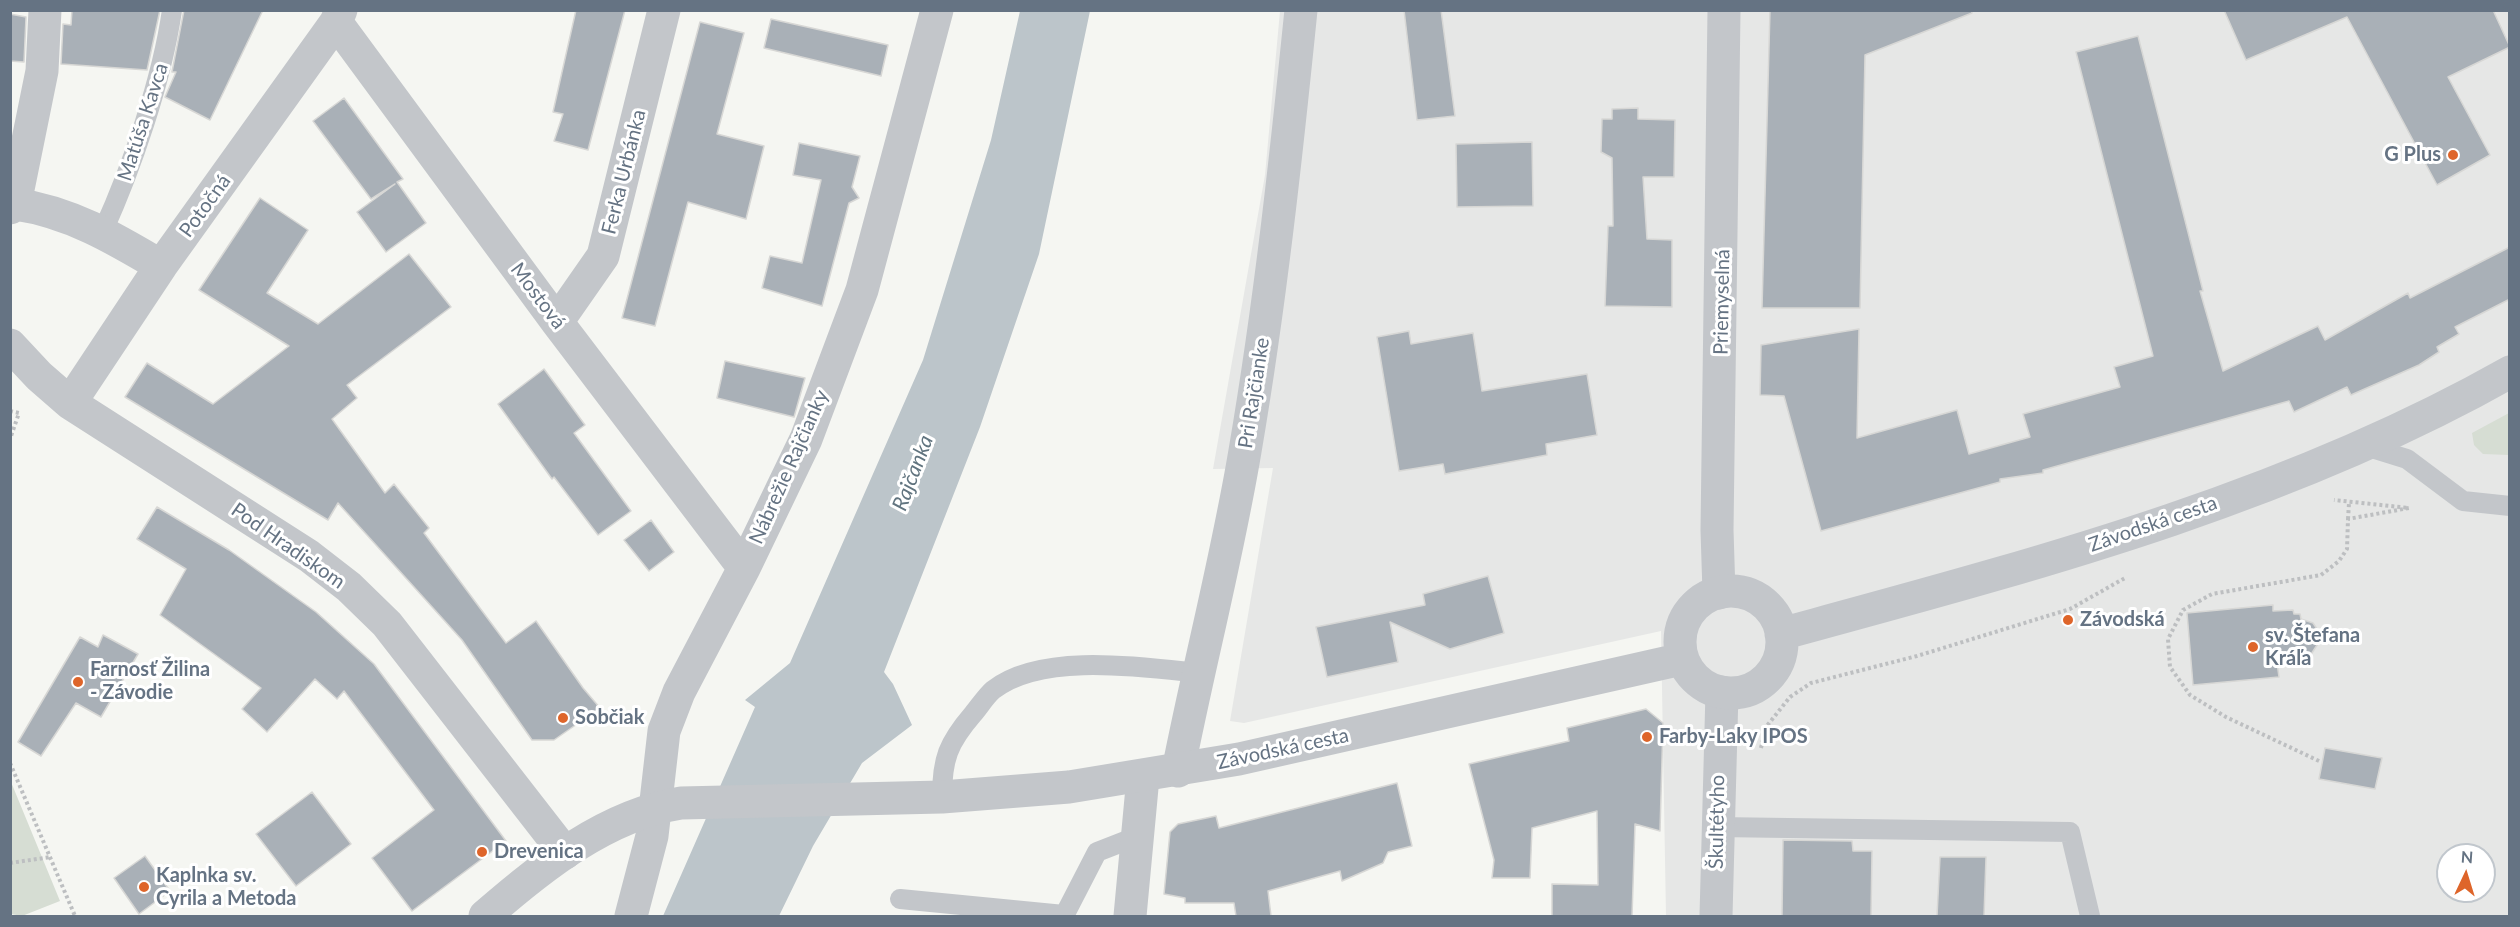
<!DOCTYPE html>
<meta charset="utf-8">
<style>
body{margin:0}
#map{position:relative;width:2520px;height:927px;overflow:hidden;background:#f5f6f2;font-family:Lato,sans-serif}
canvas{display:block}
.frame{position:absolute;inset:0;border:12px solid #657383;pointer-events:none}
.north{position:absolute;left:2436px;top:843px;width:60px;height:60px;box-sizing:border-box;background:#fff;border:2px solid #c1c7cd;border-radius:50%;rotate:4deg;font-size:16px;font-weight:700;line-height:24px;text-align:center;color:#657383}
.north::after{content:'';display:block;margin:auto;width:21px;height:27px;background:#de652a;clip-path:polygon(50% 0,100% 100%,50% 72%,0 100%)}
</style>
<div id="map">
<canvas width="2520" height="927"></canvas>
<div class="frame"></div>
<div class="north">N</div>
</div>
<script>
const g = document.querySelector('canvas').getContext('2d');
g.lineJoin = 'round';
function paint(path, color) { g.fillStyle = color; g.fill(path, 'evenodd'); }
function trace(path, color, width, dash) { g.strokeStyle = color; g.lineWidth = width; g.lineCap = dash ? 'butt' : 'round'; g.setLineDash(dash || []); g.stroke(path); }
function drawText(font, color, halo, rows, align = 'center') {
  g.font = font + ' Lato,sans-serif'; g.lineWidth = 6; g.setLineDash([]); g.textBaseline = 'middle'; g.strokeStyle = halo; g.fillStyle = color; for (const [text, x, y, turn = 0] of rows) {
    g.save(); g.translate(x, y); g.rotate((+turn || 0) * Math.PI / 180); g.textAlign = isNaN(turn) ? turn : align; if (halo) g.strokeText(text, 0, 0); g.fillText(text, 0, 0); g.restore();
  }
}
const built = new Path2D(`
 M 1280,11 L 2509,11 L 2509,916 L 1666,916 L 1661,631 L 1244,723 L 1230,721 L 1273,468 L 1213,469 L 1265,175 ZM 2448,855 L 2484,855 L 2484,891 L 2448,891 Z`);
const green = new Path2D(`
 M 2509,413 L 2509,455 L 2483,454 L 2474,445 L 2472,433 Z
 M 11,782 L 60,901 L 22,916 L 11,914 Z`);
const water = new Path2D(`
 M 1020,11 L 1090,11 L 1039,254 L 980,427 L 884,672 L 893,684 L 912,725 L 862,763 L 813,846 L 779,916 L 663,916 L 755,707 L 745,700 L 790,663 L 923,360 L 991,140 Z`);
const building = new Path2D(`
 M 72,10 L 160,10 L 147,70 L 61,64 L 63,24 L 71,25 Z
 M 184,10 L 263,10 L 210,120 L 165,97 L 176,72 L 172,72 Z
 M 576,10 L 625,10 L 588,150 L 554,141 L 563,114 L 553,112 Z
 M 1404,10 L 1441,10 L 1455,116 L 1417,120 Z
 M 1770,10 L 1971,10 L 1972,13 L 1865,55 L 1860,308 L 1762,308 Z
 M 2224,10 L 2493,10 L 2510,47 L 2448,77 L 2490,155 L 2437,185 L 2347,17 L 2246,60 Z
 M 10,14 L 26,17 L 24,62 L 10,61 Z
 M 771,19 L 888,45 L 881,76 L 764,48 Z
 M 700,22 L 744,33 L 717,134 L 764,146 L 746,219 L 688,202 L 655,326 L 622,318 Z
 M 2138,36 L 2203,291 L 2200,291 L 2223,371 L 2318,326 L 2325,340 L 2408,293 L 2410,298 L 2510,247 L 2510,299 L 2455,327 L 2459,334 L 2437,347 L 2439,352 L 2419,365 L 2351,395 L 2347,387 L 2294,412 L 2289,401 L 2043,470 L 2043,473 L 2000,479 L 2000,482 L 1821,531 L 1784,396 L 1760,395 L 1761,345 L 1859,329 L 1857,438 L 1957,410 L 1969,454 L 2030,437 L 2023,414 L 2120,387 L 2114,367 L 2153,356 L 2076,52 Z
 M 344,98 L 403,179 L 397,182 L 426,223 L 386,252 L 357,212 L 395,184 L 371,199 L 313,121 Z
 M 1638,108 L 1638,119 L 1675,120 L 1674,177 L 1643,177 L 1647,239 L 1672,240 L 1672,307 L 1605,306 L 1608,226 L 1613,226 L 1612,158 L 1601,152 L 1602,119 L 1612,119 L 1612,109 Z
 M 1532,142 L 1533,206 L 1457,207 L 1456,144 Z
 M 799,143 L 860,156 L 852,187 L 859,198 L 849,203 L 822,306 L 762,288 L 770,256 L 802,263 L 821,180 L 793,175 Z
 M 260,198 L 308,230 L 267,293 L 318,324 L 409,254 L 451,307 L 347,385 L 357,398 L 332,419 L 385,493 L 394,484 L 429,528 L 424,533 L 506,643 L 536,621 L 583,688 L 600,708 L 554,740 L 532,740 L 462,640 L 338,503 L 328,520 L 125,397 L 147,363 L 213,404 L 289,346 L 199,290 Z
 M 1409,331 L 1411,344 L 1473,333 L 1482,391 L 1587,374 L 1597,435 L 1546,444 L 1547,455 L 1445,474 L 1443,464 L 1399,471 L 1377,337 Z
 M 725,361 L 805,378 L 794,417 L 717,398 Z
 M 544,369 L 585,425 L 574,433 L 631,511 L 598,535 L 554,477 L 552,479 L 498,404 Z
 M 157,507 L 229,550 L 316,612 L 374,664 L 506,841 L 412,911 L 372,858 L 434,810 L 344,691 L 337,699 L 315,679 L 267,732 L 242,709 L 261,688 L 160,615 L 186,569 L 137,539 Z
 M 651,520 L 674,552 L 649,571 L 624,540 Z
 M 1488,576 L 1504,633 L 1450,649 L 1390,622 L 1398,662 L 1327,677 L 1316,627 L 1425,605 L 1423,594 Z
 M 2273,605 L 2273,611 L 2293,610 L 2294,614 L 2300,614 L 2301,619 L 2313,623 L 2319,632 L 2319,642 L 2308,659 L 2277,663 L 2279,677 L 2193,685 L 2187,613 Z
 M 103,635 L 138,654 L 101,717 L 76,703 L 41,756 L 18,742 L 80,637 L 98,647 Z
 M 1646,709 L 1663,723 L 1660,831 L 1635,824 L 1632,916 L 1552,916 L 1552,884 L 1598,885 L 1597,811 L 1532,828 L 1530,878 L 1492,878 L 1494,860 L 1469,764 L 1569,741 L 1567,728 Z
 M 2325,748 L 2382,758 L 2375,789 L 2319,779 Z
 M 1397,783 L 1412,846 L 1388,852 L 1383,863 L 1342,881 L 1340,871 L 1268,891 L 1271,916 L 1236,916 L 1234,903 L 1185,903 L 1185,898 L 1164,894 L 1170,832 L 1178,824 L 1216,816 L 1219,828 Z
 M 312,792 L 351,844 L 296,886 L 256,834 Z
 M 1783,840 L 1852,841 L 1853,851 L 1872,851 L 1871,916 L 1782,916 Z
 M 145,856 L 170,891 L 139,914 L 114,878 Z
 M 1940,857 L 1986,857 L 1984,916 L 1937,916 Z`);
const path = new Path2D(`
 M 10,411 L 19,413 L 10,439
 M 2348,519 L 2349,503
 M 1761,748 L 1766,727 L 1790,697 L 1811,683 L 1917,656 L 2070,609 L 2125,578
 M 2319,761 L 2226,717 L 2190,695 L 2170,667 L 2168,639 L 2183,610 L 2212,594 L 2321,575 L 2339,561 L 2347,549 L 2348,519 L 2409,508 L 2334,500
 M 10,763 L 75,916
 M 10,863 L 51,857`);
const service = new Path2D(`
 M 103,231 C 132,167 162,80 172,10
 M 2362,445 L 2407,459 L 2463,501 L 2510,506
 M 942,797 C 942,759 948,743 973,714 C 979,707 986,696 993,690 C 1041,652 1142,667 1199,673
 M 1717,827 L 2070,832 L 2090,916
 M 900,899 L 1064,915
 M 1064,916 L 1097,852 L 1138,836`);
const minor = new Path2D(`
 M 336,22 L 557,322 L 744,568
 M 15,204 L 42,71 L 45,10
 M 10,208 L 15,204 C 70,212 114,238 161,266
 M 557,322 L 603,256 L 664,10
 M 10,345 L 39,376 L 70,403 L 309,556 L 349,587 L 387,624 L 565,853
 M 70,403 L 161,266 L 336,22 L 341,10
 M 1719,593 L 1717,530 L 1724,10
 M 1178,771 C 1199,664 1227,559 1245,451 C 1270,305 1286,158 1301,10
 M 631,916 L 652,836 L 664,731 L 679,692 L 744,568 L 806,439 L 862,290 L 937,10
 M 1130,916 L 1143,777
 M 1716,916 L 1722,692`);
const tertiary = new Path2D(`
 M1680 642a51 51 0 1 1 102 0a51 51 0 1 1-102 0Z
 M 1781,634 C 2030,566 2284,500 2510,372
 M 485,916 C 541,867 606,815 681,803 L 942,797 L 1069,787 L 1239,759 L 1682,659`);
const markers = [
 [2453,155,6,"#de652a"],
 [2068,620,6,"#de652a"],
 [2253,647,6,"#de652a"],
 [78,682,6,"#de652a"],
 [563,718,6,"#de652a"],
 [1647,737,6,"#de652a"],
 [482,852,6,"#de652a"],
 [144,887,6,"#de652a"]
];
const streetNames = [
 ["Matúša Kavca",143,122,-72],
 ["Ferka Urbánka",624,172,-76],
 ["Potočná",205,206,-54],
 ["Mostová",538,296,53],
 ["Priemyselná",1722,302,-89],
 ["Pri Rajčianke",1254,393,-81],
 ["Nábrežie Rajčianky",789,467,-66],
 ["Závodská cesta",2153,524,-19],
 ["Pod Hradiskom",288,546,35],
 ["Závodská cesta",1283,749,-12],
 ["Škultétyho",1717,822,-89]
];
const poiNames = [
 ["G Plus",2441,155,"right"],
 ["Závodská",2080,620],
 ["sv. Štefana",2265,636],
 ["Kráľa",2265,659],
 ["Farnosť Žilina",90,670],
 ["- Závodie",90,693],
 ["Sobčiak",575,718],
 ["Farby-Laky IPOS",1659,737],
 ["Drevenica",494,852],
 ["Kaplnka sv.",156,876],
 ["Cyrila a Metoda",156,899]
];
const waterNames = [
 ["Rajčanka",913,473,-69]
];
paint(built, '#e6e7e6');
paint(green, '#d6ddd3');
paint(water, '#bcc5ca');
paint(building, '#a9b0b7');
trace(building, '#d7d7d5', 1.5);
trace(path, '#bdbfc1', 4, [3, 3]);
trace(service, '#c3c6ca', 20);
trace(minor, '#c3c6ca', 33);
trace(tertiary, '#c3c6ca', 33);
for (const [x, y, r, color] of markers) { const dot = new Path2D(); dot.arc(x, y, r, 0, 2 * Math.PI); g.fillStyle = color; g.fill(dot); trace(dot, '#fff', 2); }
drawText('20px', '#657383', '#fff', streetNames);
drawText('bold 20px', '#657383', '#fff', poiNames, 'left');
drawText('italic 21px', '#61747f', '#fff', waterNames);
</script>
